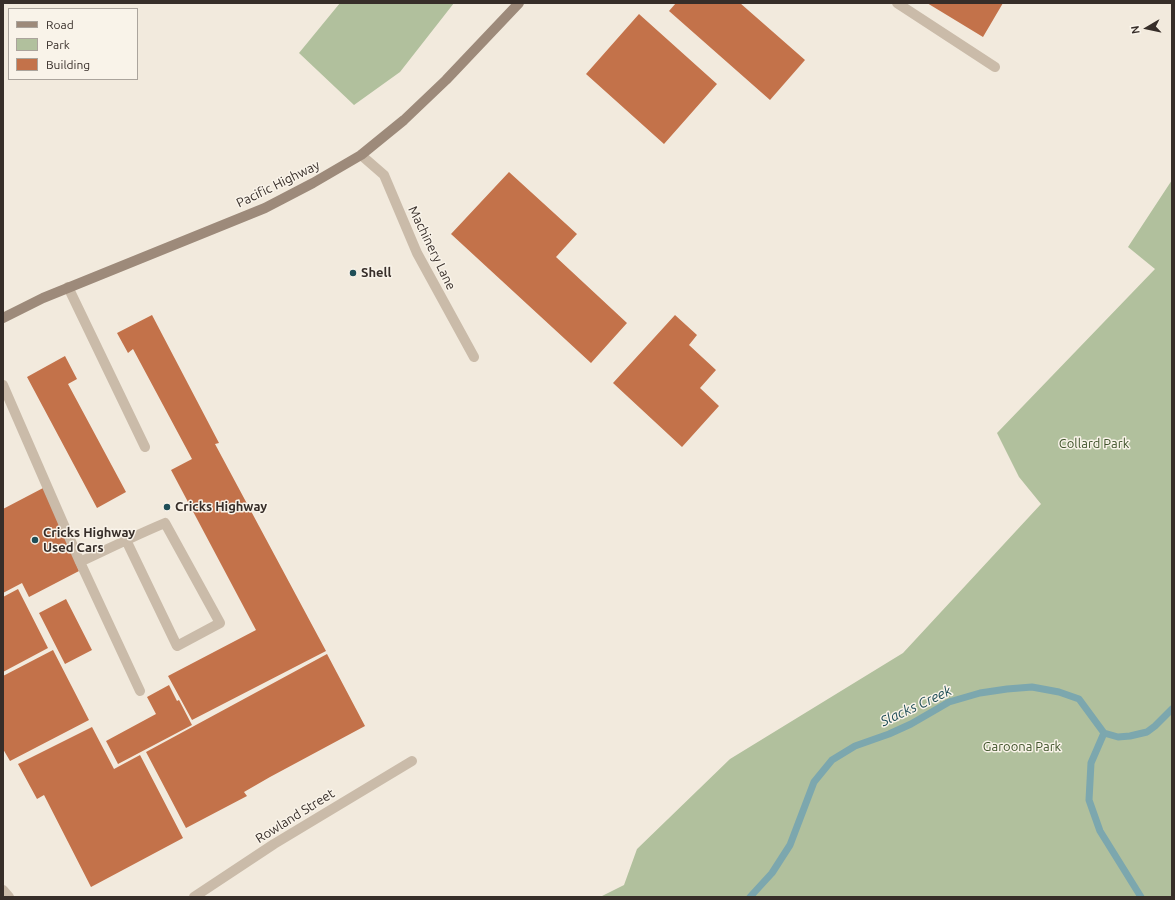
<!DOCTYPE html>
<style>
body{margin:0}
#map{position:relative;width:1175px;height:900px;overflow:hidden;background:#f2eadd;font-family:Ubuntu,sans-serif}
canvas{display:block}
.frame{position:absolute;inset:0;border:4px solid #372e29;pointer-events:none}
.legend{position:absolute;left:8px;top:8px;width:130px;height:72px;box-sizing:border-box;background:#f9f3e9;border:1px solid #aba49c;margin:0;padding:5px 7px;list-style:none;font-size:12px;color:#372e29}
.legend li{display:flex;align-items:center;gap:8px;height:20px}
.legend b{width:20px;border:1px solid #aba49c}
.north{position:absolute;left:1127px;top:8px;width:40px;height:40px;-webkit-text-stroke:3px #f9f3e9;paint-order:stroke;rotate:261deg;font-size:11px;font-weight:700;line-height:16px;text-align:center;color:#372e29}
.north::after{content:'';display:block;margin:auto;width:14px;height:18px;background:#372e29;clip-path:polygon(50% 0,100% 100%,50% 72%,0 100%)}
</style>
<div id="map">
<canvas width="1175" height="900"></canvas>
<div class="frame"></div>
<ul class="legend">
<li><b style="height:5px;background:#9d8a7a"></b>Road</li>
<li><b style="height:11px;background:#b1c09d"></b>Park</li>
<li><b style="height:11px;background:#c3724a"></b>Building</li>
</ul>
<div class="north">N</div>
</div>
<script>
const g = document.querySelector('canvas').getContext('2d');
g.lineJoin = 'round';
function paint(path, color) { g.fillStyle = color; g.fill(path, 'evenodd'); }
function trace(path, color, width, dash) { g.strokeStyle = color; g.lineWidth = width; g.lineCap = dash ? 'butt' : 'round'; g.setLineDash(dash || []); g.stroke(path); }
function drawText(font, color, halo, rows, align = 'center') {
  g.font = font + ' Ubuntu,sans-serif'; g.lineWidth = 3; g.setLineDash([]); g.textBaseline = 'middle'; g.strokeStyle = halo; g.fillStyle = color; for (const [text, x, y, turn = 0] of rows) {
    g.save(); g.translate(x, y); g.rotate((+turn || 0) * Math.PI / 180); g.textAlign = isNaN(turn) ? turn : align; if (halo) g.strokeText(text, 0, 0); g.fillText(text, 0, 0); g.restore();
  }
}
const green = new Path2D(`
 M 340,3 L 454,3 L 400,72 L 354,105 L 299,53 Z
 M 1172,180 L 1172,897 L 600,897 L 624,885 L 637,849 L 730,759 L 903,653 L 1041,504 L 1019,477 L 997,433 L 1155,269 L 1128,247 Z`);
const stream = new Path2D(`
 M 1104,733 L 1091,763 L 1089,800 L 1100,831 L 1141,897
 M 750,897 L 772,873 L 790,845 L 814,782 L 832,760 L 855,746 L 889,734 L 911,724 L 949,702 L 980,693 L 1007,689 L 1032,687 L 1059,692 L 1079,699 L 1104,733 L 1118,737 L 1130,736 L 1147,732 L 1155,726 L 1172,709`);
const building = new Path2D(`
 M 676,3 L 740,3 L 805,60 L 770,100 L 669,11 Z
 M 927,3 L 1003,3 L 983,37 Z
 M 639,14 L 717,84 L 664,144 L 586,74 Z
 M 509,172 L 577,234 L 556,257 L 627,323 L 591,363 L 451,234 Z
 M 152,315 L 219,443 L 215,444 L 326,651 L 192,720 L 168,676 L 256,630 L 171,470 L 192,459 L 133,349 L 128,353 L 117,333 Z
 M 675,315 L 697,335 L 689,345 L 716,370 L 700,388 L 719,406 L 682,447 L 613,383 Z
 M 65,356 L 77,379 L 68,384 L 126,492 L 97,508 L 27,377 Z
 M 45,487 L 79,571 L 29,597 L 22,583 L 3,593 L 3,509 Z
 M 18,589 L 48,648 L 3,672 L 3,597 Z
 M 66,599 L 92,650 L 65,664 L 39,613 Z
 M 53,650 L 89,720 L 10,761 L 3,749 L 3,676 Z
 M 327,654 L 365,726 L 270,777 L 244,792 L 247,796 L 186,828 L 146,752 Z
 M 169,685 L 177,701 L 179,700 L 192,725 L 118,764 L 106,741 L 156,714 L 147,697 Z
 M 92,727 L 114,769 L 140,755 L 183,838 L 91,887 L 44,795 L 37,799 L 18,764 Z`);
const lane = new Path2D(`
 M 897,3 L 995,67
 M 361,155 L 384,175 L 417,253 L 474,357
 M 68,287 L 145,447
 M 3,385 L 80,562 L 140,691
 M 80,562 C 108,549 136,535 165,523 L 220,623 L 177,646 L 126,540`);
const street = new Path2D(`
 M 3,890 L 9,897
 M 194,897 L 274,844 L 412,761`);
const secondary = new Path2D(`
 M 3,318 L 43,298 L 265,208 L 313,183 L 361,155 L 404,120 L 446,80 L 519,3`);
const markers = [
 [353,273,4,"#1f4e57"],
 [167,507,4,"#1f4e57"],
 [35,540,4,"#1f4e57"]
];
const streetNames = [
 ["Pacific Highway",278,184,-26],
 ["Machinery Lane",432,248,64],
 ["Rowland Street",295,816,-32]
];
const poiNames = [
 ["Shell",361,273],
 ["Cricks Highway",175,507],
 ["Cricks Highway",43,533],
 ["Used Cars",43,548]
];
const parkNames = [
 ["Collard Park",1094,444],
 ["Garoona Park",1022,747]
];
const waterNames = [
 ["Slacks Creek",916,706,-25]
];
paint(green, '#b1c09d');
trace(stream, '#7ca7ae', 7);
paint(building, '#c3724a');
trace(lane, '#cabba9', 10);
trace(street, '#cabba9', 10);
trace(secondary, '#9d8a7a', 10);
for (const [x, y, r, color] of markers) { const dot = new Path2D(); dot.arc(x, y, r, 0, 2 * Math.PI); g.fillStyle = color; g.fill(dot); trace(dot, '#f9f3e9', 1.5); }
drawText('13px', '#372e29', '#f9f3e9', streetNames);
drawText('bold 13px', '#372e29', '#f9f3e9', poiNames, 'left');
drawText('13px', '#42552d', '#f9f3e9', parkNames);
drawText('italic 14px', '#1f4e57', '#f9f3e9', waterNames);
</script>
